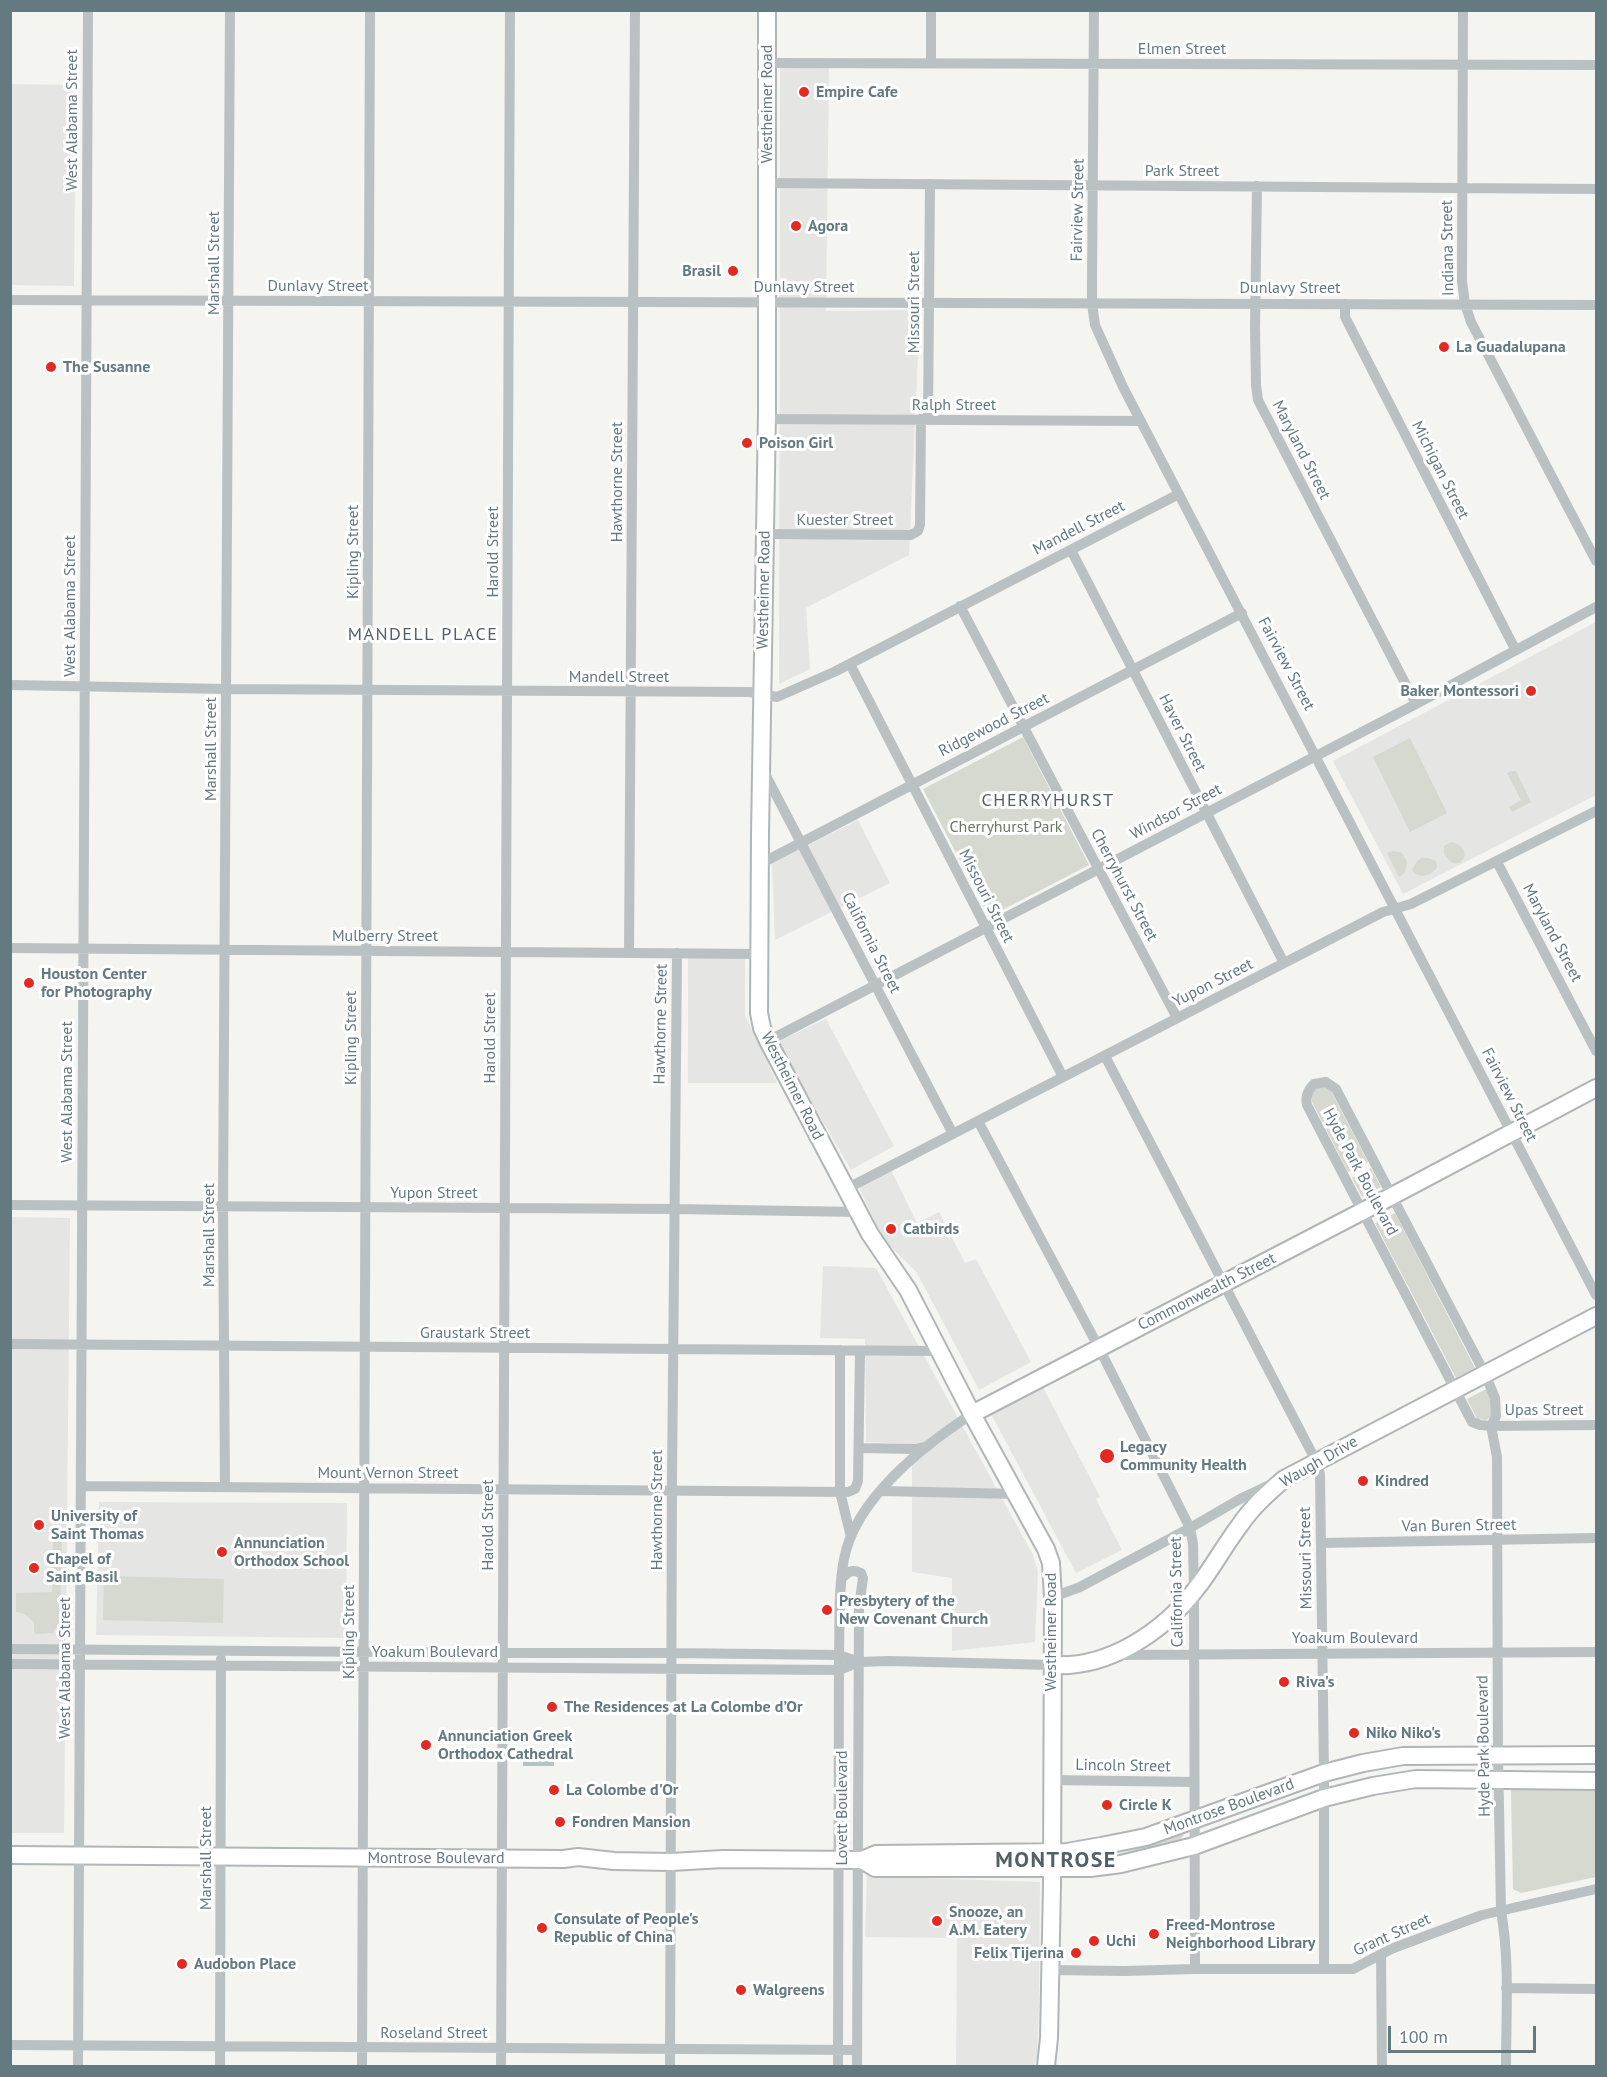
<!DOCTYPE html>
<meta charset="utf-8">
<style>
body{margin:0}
#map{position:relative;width:1607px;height:2077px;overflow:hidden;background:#f4f4f0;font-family:"PT Sans",sans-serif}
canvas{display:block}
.frame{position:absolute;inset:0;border:12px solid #637a81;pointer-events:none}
.scale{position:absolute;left:1388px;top:2026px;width:148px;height:27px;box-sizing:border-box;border:3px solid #637a81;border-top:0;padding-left:8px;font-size:18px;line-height:21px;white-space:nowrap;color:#637a81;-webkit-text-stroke:4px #fff;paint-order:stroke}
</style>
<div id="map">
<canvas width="1607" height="2077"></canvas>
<div class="frame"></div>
<div class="scale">100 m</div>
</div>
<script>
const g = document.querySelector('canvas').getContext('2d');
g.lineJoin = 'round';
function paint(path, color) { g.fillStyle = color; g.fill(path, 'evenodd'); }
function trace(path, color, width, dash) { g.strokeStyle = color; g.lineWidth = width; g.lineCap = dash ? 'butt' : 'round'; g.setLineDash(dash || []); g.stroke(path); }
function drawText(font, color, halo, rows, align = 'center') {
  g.font = font + ' "PT Sans",sans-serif'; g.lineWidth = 6; g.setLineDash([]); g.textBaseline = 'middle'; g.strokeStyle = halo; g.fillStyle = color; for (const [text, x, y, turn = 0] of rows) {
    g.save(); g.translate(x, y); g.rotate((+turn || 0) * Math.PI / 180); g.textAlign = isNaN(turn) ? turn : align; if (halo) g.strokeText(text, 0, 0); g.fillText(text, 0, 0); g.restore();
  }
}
const built = new Path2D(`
 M 780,67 L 829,67 L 826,311 L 920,310 L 909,555 L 806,608 L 810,669 L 779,684 Z
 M 11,84 L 76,85 L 74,286 L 11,285 Z
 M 1596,622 L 1596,795 L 1403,894 L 1333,761 Z
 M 858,820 L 890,883 L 775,940 L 772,863 Z
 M 688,958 L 745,958 L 745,1015 L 777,1083 L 688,1083 Z
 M 826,1019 L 894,1146 L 851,1170 L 777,1042 Z
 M 891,1170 L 917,1223 L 939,1212 L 965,1263 L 976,1259 L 1031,1362 L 979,1390 L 917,1273 L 884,1240 L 859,1188 Z
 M 11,1217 L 70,1218 L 64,1833 L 11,1833 Z
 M 823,1266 L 876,1268 L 1033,1555 L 1038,1571 L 1035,1642 L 952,1651 L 952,1578 L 912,1572 L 912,1444 L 866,1442 L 865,1339 L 820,1338 Z
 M 1043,1387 L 1100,1497 L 1096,1499 L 1122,1550 L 1076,1573 L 991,1414 Z
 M 99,1502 L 347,1503 L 346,1638 L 96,1635 Z
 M 867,1876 L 1040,1882 L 1039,2009 L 1037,2058 L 1034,2066 L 956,2066 L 957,1938 L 865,1937 Z`);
const green = new Path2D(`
 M 1023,737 L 1089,865 L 989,917 L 923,789 Z
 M 1410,738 L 1447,813 L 1410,832 L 1373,757 Z
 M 1512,771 L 1516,771 L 1531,802 L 1512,812 L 1509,807 L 1521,800 L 1507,773 Z
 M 1451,842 C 1478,848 1459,878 1444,854 L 1444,846 Z
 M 1393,851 L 1402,853 L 1407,862 L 1405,873 L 1399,877 L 1387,853 Z
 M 1422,858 L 1428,858 L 1436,861 L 1437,867 C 1432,876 1418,880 1412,870 L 1417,861 Z
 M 1325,1087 L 1331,1091 L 1368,1162 L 1348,1172 L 1312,1102 L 1312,1094 L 1317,1088 Z
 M 1371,1168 L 1381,1187 L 1362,1197 L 1352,1178 Z
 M 1395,1213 L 1475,1368 L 1456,1378 L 1375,1223 Z
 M 1486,1389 L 1491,1399 L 1492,1416 L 1486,1420 L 1477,1419 L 1467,1399 Z
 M 62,1534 L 60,1625 L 54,1630 L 53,1633 L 36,1634 L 34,1631 L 34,1623 C 29,1617 25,1613 16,1612 L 16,1593 L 52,1592 L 53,1542 Z
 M 104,1576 L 224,1579 L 223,1623 L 103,1620 Z
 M 1513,1786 L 1596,1786 L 1596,1877 L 1521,1893 L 1513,1889 L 1511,1791 Z
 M 1173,1834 L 1184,1835 L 1177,1843 L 1110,1861 L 1110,1856 L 1133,1850 Z`);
const water = new Path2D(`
 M 523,1755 L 554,1755 L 554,1766 L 523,1766 Z`);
const minor = new Path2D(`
 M 931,10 L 931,63
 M 1094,10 L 1092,283 L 1092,303 L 1095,325 L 1123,387 L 1596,1295
 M 1463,10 L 1462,281 L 1465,304 L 1471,322 L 1596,561
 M 767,63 L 1596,65
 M 767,183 L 1596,189
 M 1257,186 L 1255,328 L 1256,385 L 1258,400 L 1416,704
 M 10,300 L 1596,305
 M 1345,304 L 1345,317 L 1515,649
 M 767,419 L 1141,421
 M 928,419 L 930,184
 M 765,534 L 911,535 L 918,531 L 920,525 L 921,419
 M 1071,550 L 1284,963
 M 960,606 L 1177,1018
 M 850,664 L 1063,1077
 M 10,685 L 226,689 L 750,692 L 777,697 L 834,672 L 1179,494
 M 763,770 L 953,1134
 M 1497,862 L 1596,1051
 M 760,864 L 1242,613
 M 10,948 L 759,954
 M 629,953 L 635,10
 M 768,1041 L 1416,704 L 1596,607
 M 1105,1056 L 1316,1461 L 1320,1474 L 1324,1773 L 1324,1969
 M 978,1121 L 1099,1348 L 1190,1528 L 1193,1544 L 1194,1592 L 1195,1969
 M 846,1189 L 1383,912 L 1411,904 L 1596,811
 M 10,1205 L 674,1209 L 858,1212
 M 10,1344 L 940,1351
 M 840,1350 L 840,1492 L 851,1537
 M 859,1448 L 916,1449 L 928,1446
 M 81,1486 L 848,1492 L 855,1489 L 858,1481 L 860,1351
 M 225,1487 L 223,1206 L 230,10
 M 880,1491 L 1017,1494
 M 1321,1543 L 1596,1538
 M 842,1578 C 849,1571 852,1569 861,1573 L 863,1578 L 859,1607 L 857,2066
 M 1053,1597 L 1080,1587 L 1190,1528 L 1240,1499 L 1276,1482
 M 10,1649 L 503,1653 L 671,1653 L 839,1655 L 859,1662
 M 1117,1655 L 1596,1652
 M 10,1664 L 839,1670 L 859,1662 L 889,1661 L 1052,1665
 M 1052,1780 L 1194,1782
 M 1381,1955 L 1382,2066
 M 1050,1970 L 1124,1971 L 1195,1969 L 1353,1969 L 1391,1949 L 1482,1915 L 1596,1889
 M 1506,1988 L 1596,1989
 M 10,2045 L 857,2050
 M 78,2066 L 88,10
 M 220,2066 L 221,1659
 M 362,2066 L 370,10
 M 501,2066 L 510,10
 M 670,2066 L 672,1479 L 677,953
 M 838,2066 L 839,1655 C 840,1624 838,1590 844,1559 C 855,1499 924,1445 972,1414
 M 1506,2066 C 1506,2015 1510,1961 1501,1911 L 1498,1755 L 1497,1457 L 1491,1426 L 1496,1416 L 1495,1398 L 1485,1374 L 1336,1089 L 1326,1082 L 1314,1084 C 1308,1090 1305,1097 1307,1105 L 1472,1422 L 1480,1425 L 1491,1426 L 1596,1425`);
const major = new Path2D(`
 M 767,10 L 767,412 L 760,835 L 759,1013 L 762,1028 L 768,1041 L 870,1234 L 908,1290 L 972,1414 L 1046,1549 L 1051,1563 L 1053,1597 L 1052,1884 L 1049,2038 L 1046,2066
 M 972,1414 L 1392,1196 L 1596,1088
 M 1052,1665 C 1108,1669 1163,1632 1196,1589 C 1212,1569 1224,1546 1240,1525 C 1252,1507 1268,1493 1284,1479 L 1596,1316
 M 10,1855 L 564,1859 L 578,1857 L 614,1861 L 671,1862 L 723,1859 L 862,1860 L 876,1854 L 1067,1852 L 1101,1846 L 1146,1837 L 1324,1773 L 1363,1763 L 1403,1756 L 1596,1755
 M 862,1860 L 875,1868 L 1090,1868 L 1121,1864 L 1194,1846 L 1324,1798 L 1373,1786 L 1416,1779 L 1596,1781`);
const markers = [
 [804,92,6,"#e22a22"],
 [796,226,6,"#e22a22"],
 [733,271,6,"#e22a22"],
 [1444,347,6,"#e22a22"],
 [51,367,6,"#e22a22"],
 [747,443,6,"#e22a22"],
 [1531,691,6,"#e22a22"],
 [29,983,6,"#e22a22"],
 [891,1229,6,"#e22a22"],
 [1107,1456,8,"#e22a22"],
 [1363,1481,6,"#e22a22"],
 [39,1525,6,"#e22a22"],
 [222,1552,6,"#e22a22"],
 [34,1568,6,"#e22a22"],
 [827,1610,6,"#e22a22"],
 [1284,1682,6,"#e22a22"],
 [552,1707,6,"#e22a22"],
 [1354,1733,6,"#e22a22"],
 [426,1745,6,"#e22a22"],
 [554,1790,6,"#e22a22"],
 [1107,1805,6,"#e22a22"],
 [560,1822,6,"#e22a22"],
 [937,1921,6,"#e22a22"],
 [542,1928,6,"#e22a22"],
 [1154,1934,6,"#e22a22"],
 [1094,1941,6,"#e22a22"],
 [1076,1953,6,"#e22a22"],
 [182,1964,6,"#e22a22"],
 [741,1990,6,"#e22a22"]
];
const streetNames = [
 ["Elmen Street",1182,49],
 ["Westheimer Road",767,104,-90],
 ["West Alabama Street",72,120,-90],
 ["Park Street",1182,171],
 ["Fairview Street",1078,210,-89],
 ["Indiana Street",1448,248,-91],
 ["Marshall Street",214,263,-90],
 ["Dunlavy Street",318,286],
 ["Dunlavy Street",804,287],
 ["Dunlavy Street",1290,288],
 ["Missouri Street",914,302,-90],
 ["Ralph Street",954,405],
 ["Maryland Street",1301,450,63],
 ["Michigan Street",1440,470,63],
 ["Hawthorne Street",617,482,-90],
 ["Kuester Street",845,520],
 ["Mandell Street",1079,528,-27],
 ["Kipling Street",353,552,-90],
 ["Harold Street",493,552,-90],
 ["Westheimer Road",764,590,-89],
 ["West Alabama Street",70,606,-90],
 ["Fairview Street",1286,664,62],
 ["Mandell Street",619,677],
 ["Ridgewood Street",994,725,-27],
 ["Haver Street",1182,733,63],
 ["Marshall Street",211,749,-90],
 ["Windsor Street",1176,812,-28],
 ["Cherryhurst Street",1124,885,62],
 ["Missouri Street",986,896,63],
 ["Maryland Street",1552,933,62],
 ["Mulberry Street",385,936],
 ["California Street",871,943,63],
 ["Yupon Street",1213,983,-27],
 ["Hawthorne Street",661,1024,-89],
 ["Kipling Street",351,1038,-90],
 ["Harold Street",490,1038,-90],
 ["Westheimer Road",792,1086,63],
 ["West Alabama Street",67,1092,-90],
 ["Fairview Street",1509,1095,63],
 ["Hyde Park Boulevard",1360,1172,62],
 ["Yupon Street",434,1193],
 ["Marshall Street",209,1235,-90],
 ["Commonwealth Street",1207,1292,-27],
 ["Graustark Street",475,1333],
 ["Upas Street",1544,1410],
 ["Waugh Drive",1319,1462,-30],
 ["Mount Vernon Street",388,1473],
 ["Hawthorne Street",657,1510,-90],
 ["Harold Street",488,1525,-90],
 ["Van Buren Street",1459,1526,-1],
 ["Missouri Street",1306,1558,-91],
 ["California Street",1177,1592,-91],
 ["Kipling Street",349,1632,-90],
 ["Westheimer Road",1051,1632,-90],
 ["Yoakum Boulevard",1355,1638],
 ["Yoakum Boulevard",435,1652],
 ["West Alabama Street",65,1668,-90],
 ["Hyde Park Boulevard",1484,1746,-91],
 ["Lincoln Street",1123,1766,1],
 ["Montrose Boulevard",1229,1807,-20],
 ["Lovett Boulevard",842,1808,-90],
 ["Marshall Street",206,1858,-90],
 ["Montrose Boulevard",436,1858],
 ["Grant Street",1392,1935,-24],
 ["Roseland Street",434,2033]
];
const poiNames = [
 ["Empire Cafe",816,92],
 ["Agora",808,226],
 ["Brasil",721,271,"right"],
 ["La Guadalupana",1456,347],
 ["The Susanne",63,367],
 ["Poison Girl",759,443],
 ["Baker Montessori",1519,691,"right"],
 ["Houston Center",41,974],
 ["for Photography",41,992],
 ["Catbirds",903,1229],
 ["Legacy",1120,1447],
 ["Community Health",1120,1465],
 ["Kindred",1375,1481],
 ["University of",51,1516],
 ["Saint Thomas",51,1534],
 ["Annunciation",234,1543],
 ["Orthodox School",234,1561],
 ["Chapel of",46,1559],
 ["Saint Basil",46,1577],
 ["Presbytery of the",839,1601],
 ["New Covenant Church",839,1619],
 ["Riva's",1296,1682],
 ["The Residences at La Colombe d’Or",564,1707],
 ["Niko Niko's",1366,1733],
 ["Annunciation Greek",438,1736],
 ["Orthodox Cathedral",438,1754],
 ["La Colombe d'Or",566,1790],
 ["Circle K",1119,1805],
 ["Fondren Mansion",572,1822],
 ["Snooze, an",949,1912],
 ["A.M. Eatery",949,1930],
 ["Consulate of People's",554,1919],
 ["Republic of China",554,1937],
 ["Freed-Montrose",1166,1925],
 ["Neighborhood Library",1166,1943],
 ["Uchi",1106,1941],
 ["Felix Tijerina",1064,1953,"right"],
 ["Audobon Place",194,1964],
 ["Walgreens",753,1990]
];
const parkNames = [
 ["Cherryhurst Park",1006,827]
];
const neighbourhoodNames = [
 ["MANDELL PLACE",423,635],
 ["CHERRYHURST",1048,801]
];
const districtNames = [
 ["MONTROSE",1056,1861]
];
paint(built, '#e5e5e4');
paint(green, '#d5d9cf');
paint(water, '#b4c3c5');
trace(major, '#b0b6b8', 20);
trace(minor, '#bac1c3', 10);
trace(major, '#fff', 16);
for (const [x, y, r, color] of markers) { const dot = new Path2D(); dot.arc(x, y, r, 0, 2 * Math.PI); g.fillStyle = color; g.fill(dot); trace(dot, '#fff', 2); }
drawText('16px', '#637a81', '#fff', streetNames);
drawText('bold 16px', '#637a81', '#fff', poiNames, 'left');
drawText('16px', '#6b7962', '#fff', parkNames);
g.letterSpacing = '1.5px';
drawText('18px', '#516166', '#fff', neighbourhoodNames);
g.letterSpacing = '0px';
g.letterSpacing = '1.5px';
drawText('bold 22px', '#516166', '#fff', districtNames);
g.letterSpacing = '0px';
</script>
